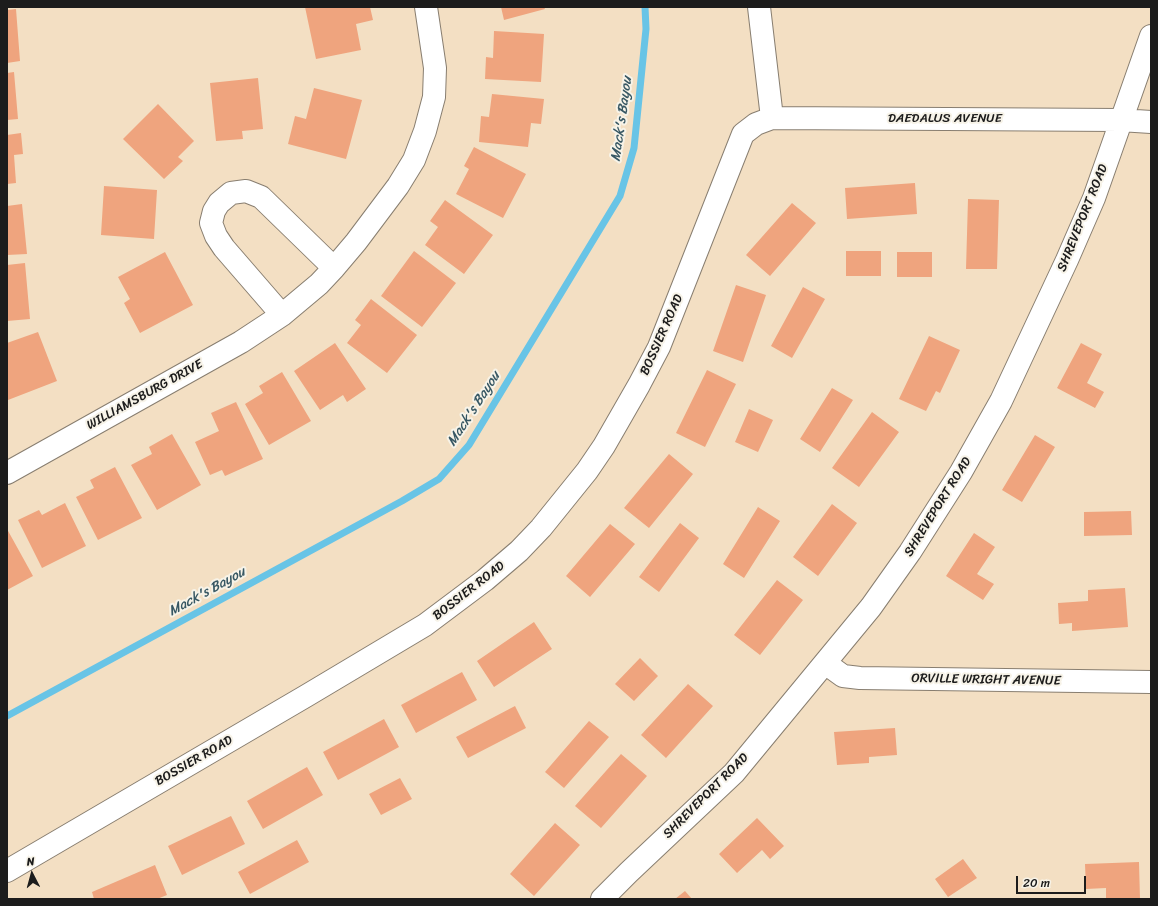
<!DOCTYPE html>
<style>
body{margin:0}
#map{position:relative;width:1158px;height:906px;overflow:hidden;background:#f3dfc3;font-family:Sriracha,sans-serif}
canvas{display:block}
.frame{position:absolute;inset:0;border:8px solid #1c1c1c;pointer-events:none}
.north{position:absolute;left:12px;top:854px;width:40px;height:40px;-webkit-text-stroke:3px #f7f3e8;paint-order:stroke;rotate:354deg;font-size:11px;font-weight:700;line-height:16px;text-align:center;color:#1c1c1c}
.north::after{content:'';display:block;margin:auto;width:14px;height:18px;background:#1c1c1c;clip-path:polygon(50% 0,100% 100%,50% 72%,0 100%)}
.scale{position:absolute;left:1016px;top:876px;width:70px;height:18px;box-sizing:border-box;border:2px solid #1c1c1c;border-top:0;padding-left:5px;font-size:12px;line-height:14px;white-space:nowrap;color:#1c1c1c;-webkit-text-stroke:3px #f7f3e8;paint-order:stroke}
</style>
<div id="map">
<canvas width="1158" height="906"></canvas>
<div class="frame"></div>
<div class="north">N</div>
<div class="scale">20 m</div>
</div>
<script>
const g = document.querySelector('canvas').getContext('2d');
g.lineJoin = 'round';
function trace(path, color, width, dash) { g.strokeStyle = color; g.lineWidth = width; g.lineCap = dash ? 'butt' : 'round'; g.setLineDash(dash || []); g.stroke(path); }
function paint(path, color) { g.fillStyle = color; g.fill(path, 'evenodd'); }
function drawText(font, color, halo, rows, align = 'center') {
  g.font = font + ' Sriracha,sans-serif'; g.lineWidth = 4; g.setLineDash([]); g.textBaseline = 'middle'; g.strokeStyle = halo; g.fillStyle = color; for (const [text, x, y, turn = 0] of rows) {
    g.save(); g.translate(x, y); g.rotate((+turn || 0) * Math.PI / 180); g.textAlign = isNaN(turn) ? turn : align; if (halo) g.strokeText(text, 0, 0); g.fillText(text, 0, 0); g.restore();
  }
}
const stream = new Path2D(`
 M 7,716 L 402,501 L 439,479 L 469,445 L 620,196 L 634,148 L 646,29 L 645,7`);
const building = new Path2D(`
 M 305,7 L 370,7 L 373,20 L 356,24 L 361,50 L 316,59 Z
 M 501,7 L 544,7 L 545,9 L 504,20 Z
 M 16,9 L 20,61 L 7,63 L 7,10 Z
 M 494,31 L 544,34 L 541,82 L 485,79 L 486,57 L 493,58 Z
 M 14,72 L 18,119 L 7,120 L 7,73 Z
 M 258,78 L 263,129 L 242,131 L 243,139 L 216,141 L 210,83 Z
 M 314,88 L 362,100 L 346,159 L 288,144 L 295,116 L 306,119 Z
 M 492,94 L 544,99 L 541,124 L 531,123 L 528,147 L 479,142 L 481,116 L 489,117 Z
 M 158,104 L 194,141 L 178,157 L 183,161 L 164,179 L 123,139 Z
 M 21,133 L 23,154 L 14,155 L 16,183 L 7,184 L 7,135 Z
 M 474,147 L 526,174 L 503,218 L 456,194 L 469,169 L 464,166 Z
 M 915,183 L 917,214 L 847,219 L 845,188 Z
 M 104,186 L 157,190 L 154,239 L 101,235 Z
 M 968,199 L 999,200 L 997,269 L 966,269 Z
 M 445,200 L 493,235 L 464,274 L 425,245 L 438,227 L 430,221 Z
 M 792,203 L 816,223 L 770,276 L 746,255 Z
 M 22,204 L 27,254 L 7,255 L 7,206 Z
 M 414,251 L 456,283 L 422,327 L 381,296 Z
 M 846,251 L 881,251 L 881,276 L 846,276 Z
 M 165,252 L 193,305 L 140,333 L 124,303 L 130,299 L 118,277 Z
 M 897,252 L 932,252 L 932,277 L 897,277 Z
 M 25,263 L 30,319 L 7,321 L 7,265 Z
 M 736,285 L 766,295 L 743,362 L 713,351 Z
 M 803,287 L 825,299 L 792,358 L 771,346 Z
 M 371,299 L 417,335 L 387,373 L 347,343 L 361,325 L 355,320 Z
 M 38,332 L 57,381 L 8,400 L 7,343 Z
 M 929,336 L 960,350 L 940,393 L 936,391 L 926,411 L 899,399 Z
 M 335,343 L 366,389 L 347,402 L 343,395 L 320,410 L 294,371 Z
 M 1081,343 L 1102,354 L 1087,383 L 1104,392 L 1095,408 L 1057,388 Z
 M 707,370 L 736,384 L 705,447 L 676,433 Z
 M 282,372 L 311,421 L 269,445 L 245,404 L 263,393 L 259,386 Z
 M 832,388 L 853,400 L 820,452 L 800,439 Z
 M 236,402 L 263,459 L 225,476 L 222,470 L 210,475 L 195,442 L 219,431 L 211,413 Z
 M 749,409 L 773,420 L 758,452 L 735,442 Z
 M 872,412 L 899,432 L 859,487 L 832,468 Z
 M 172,434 L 201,485 L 157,510 L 131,465 L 152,454 L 149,447 Z
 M 1035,435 L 1055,447 L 1022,502 L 1002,490 Z
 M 669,454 L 693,474 L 649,528 L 624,508 Z
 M 115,467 L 142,518 L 98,540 L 76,497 L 94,488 L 90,480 Z
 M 65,503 L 86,546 L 42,568 L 18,520 L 39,510 L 42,515 Z
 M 832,504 L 857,523 L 818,576 L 793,557 Z
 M 758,507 L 780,521 L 744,578 L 723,564 Z
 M 1131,511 L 1132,535 L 1084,536 L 1084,512 Z
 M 680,523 L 699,538 L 659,592 L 639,577 Z
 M 610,524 L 635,544 L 590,597 L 566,576 Z
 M 7,529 L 33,576 L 7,590 Z
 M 974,533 L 995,547 L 977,574 L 994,584 L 983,600 L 946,576 Z
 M 777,580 L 803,600 L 760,655 L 734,635 Z
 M 1125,588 L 1128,627 L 1072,631 L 1072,623 L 1059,624 L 1058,603 L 1088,601 L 1088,590 Z
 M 534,622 L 552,649 L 494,687 L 477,661 Z
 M 640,658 L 658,676 L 634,701 L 615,684 Z
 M 462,672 L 477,700 L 416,733 L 401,705 Z
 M 688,684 L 713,706 L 666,758 L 641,735 Z
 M 515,706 L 526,728 L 468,758 L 456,737 Z
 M 384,719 L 399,747 L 338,780 L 323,752 Z
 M 589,721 L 609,737 L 564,788 L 545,772 Z
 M 895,728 L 897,755 L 869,757 L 869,763 L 837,765 L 834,732 Z
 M 621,754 L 647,776 L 601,828 L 575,806 Z
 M 307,767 L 323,795 L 263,829 L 247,801 Z
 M 400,778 L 412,799 L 381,815 L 369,794 Z
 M 231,816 L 245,844 L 182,875 L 168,846 Z
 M 757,818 L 784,846 L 770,859 L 762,850 L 737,873 L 719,854 Z
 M 555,823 L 580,845 L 534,896 L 510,874 Z
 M 297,840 L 309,862 L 250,894 L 238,872 Z
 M 963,859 L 977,878 L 948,897 L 935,879 Z
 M 1139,862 L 1140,899 L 1106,899 L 1106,888 L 1086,889 L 1085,864 Z
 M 155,865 L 167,895 L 157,899 L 94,899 L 92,892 Z
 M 685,891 L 692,899 L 675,899 Z`);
const minor = new Path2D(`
 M 759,7 L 772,118
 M 282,315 L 224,248 L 216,236 L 211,223 L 214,211 L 219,203 L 231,193 L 246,191 L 261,197 L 334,268
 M 7,473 L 241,342 L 282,315 L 319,284 L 334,268 L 356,242 L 398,186 L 414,160 L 425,131 L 434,97 L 435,68 L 426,7
 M 825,663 L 843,676 L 860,678 L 1151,682
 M 7,871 L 306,696 L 425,625 L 485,580 L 519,551 L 541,528 L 587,471 L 604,446 L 639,385 L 659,347 L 743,134 L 756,124 L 772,118 L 1120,120 L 1151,122
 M 602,899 L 629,872 L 734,773 L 871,607 L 910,552 L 961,472 L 1001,401 L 1067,260 L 1094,198 L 1151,36`);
const streetNames = [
 ["DAEDALUS AVENUE",945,119],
 ["SHREVEPORT ROAD",1083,218,-68],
 ["BOSSIER ROAD",662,335,-66],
 ["WILLIAMSBURG DRIVE",145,395,-29],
 ["SHREVEPORT ROAD",938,507,-58],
 ["BOSSIER ROAD",469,591,-38],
 ["ORVILLE WRIGHT AVENUE",986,680,1],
 ["BOSSIER ROAD",194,761,-30],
 ["SHREVEPORT ROAD",706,796,-45]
];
const waterNames = [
 ["Mack's Bayou",622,119,-82],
 ["Mack's Bayou",474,409,-57],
 ["Mack's Bayou",207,592,-29]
];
trace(stream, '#68c4e6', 7);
paint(building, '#efa47e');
trace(minor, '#887e70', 24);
trace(minor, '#fff', 22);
drawText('13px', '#1c1c1c', '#f7f3e8', streetNames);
drawText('italic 14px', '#375763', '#f7f3e8', waterNames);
</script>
